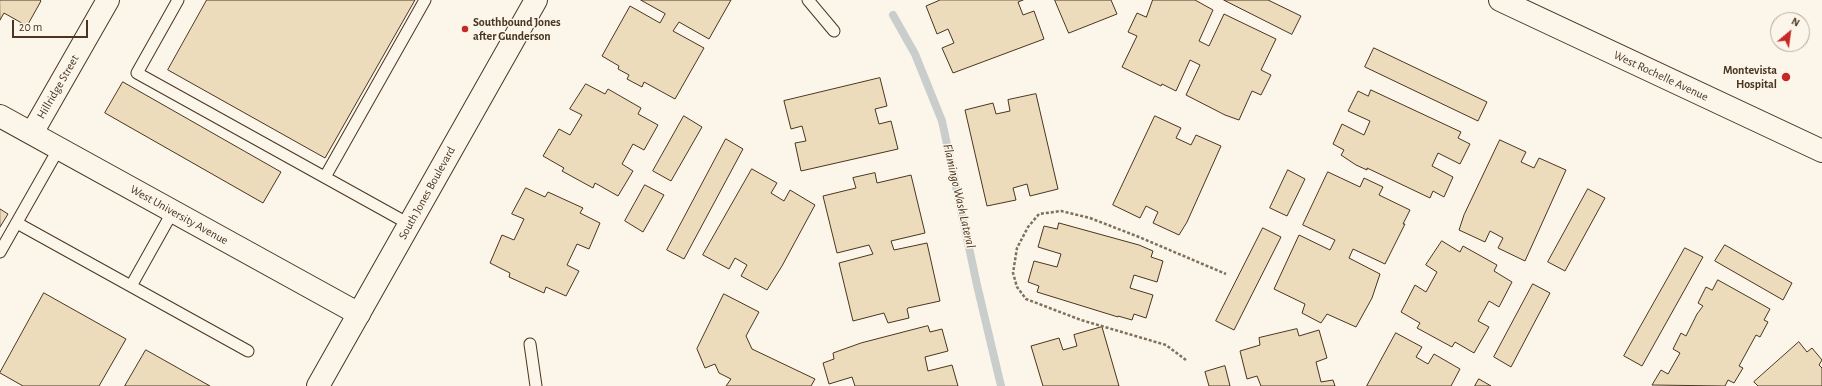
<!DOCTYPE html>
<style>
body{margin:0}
#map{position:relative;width:1822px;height:386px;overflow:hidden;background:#fbf6e9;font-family:"Alegreya Sans",sans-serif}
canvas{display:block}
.north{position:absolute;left:1770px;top:12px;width:40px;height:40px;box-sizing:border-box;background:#fbf6e9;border:1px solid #b4a999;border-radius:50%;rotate:29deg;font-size:11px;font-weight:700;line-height:16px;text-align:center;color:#4a3520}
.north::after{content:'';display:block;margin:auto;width:14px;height:18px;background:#c62828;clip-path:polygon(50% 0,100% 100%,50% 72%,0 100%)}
.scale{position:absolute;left:12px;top:20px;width:76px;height:18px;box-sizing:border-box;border:2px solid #4a3520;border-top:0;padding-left:5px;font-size:12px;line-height:14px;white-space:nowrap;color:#4a3520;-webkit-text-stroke:3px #fbf6e9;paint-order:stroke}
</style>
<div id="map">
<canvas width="1822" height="386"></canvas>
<div class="north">N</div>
<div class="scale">20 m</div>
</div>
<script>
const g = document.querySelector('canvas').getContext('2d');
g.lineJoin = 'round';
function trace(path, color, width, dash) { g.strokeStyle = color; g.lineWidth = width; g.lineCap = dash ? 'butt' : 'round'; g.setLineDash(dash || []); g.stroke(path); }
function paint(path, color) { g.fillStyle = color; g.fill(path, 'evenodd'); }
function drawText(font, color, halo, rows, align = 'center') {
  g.font = font + ' "Alegreya Sans",sans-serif'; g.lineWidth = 3; g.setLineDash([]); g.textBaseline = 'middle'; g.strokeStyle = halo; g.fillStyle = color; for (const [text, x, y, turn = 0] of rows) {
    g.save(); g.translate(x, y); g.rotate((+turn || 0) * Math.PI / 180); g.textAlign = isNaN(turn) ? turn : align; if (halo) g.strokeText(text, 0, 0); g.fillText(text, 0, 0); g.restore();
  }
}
const stream = new Path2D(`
 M 893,15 L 915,54 L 942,121 L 977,285 L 1001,386`);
const building = new Path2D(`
 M 0,0 L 40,0 L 41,1 L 27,26 L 4,13 L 0,20 Z
 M 207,0 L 415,0 L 325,158 L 168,70 Z
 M 641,0 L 731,0 L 709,39 L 679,22 L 673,31 L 704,48 L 675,99 L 644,82 L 642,87 L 627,79 L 629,75 L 618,69 L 619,66 L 602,56 L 630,6 L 660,23 L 665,14 Z
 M 1023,0 L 1018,2 L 1023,15 L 1034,11 L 1044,39 L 953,73 L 942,48 L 954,43 L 948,29 L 937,34 L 926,6 L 940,0 Z
 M 1055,0 L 1111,0 L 1117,14 L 1069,33 Z
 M 1153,0 L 1195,0 L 1213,10 L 1199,41 L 1209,46 L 1224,14 L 1276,39 L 1261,70 L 1271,75 L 1261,95 L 1252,91 L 1239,120 L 1225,115 L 1186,95 L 1200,65 L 1190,60 L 1176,91 L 1162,84 L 1161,86 L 1122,67 L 1137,36 L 1128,32 L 1137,13 L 1146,17 Z
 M 1224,0 L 1268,0 L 1301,16 L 1292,34 Z
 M 1374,48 L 1487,102 L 1478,121 L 1365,67 Z
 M 880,78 L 887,106 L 875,109 L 879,124 L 891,121 L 898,149 L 801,171 L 795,143 L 806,141 L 802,126 L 791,129 L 784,101 Z
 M 123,82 L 281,172 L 263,203 L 105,113 Z
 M 586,84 L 605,94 L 608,89 L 641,108 L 638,114 L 658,125 L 644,150 L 633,144 L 622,164 L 633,171 L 618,196 L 595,183 L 593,188 L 562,171 L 564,168 L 543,156 L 559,129 L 570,135 L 582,115 L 570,109 Z
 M 1371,90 L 1461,132 L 1458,138 L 1470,144 L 1460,164 L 1438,153 L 1432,166 L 1453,177 L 1444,197 L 1433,191 L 1430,198 L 1367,168 L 1367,170 L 1356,165 L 1341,155 L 1344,150 L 1333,144 L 1342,124 L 1364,135 L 1370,121 L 1348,111 L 1358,91 L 1368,96 Z
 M 1036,94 L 1058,189 L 1030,196 L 1027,184 L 1013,188 L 1016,200 L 987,206 L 965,110 L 993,103 L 996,114 L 1010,111 L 1008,100 Z
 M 684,116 L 702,127 L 671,181 L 653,171 Z
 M 1155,116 L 1181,128 L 1176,138 L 1191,145 L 1196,135 L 1221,146 L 1187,222 L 1179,235 L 1153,223 L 1158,212 L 1146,206 L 1140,218 L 1113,205 Z
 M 726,139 L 743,149 L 684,259 L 667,250 Z
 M 1500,140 L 1526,152 L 1521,162 L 1534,168 L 1539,158 L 1566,170 L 1525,261 L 1498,248 L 1503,238 L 1490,231 L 1485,242 L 1459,230 L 1464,215 Z
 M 752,169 L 777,183 L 771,193 L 784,201 L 790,190 L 815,205 L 782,266 L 767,290 L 741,276 L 747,265 L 735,258 L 729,269 L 703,255 Z
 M 1288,170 L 1305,179 L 1287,216 L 1270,208 Z
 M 1328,172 L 1360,187 L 1364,178 L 1383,187 L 1379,195 L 1410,210 L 1403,224 L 1405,224 L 1385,264 L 1353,249 L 1349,258 L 1380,274 L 1372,298 L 1356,327 L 1327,314 L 1321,323 L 1302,313 L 1305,304 L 1274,289 L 1299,235 L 1330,250 L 1335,240 L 1303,225 Z
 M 875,173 L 877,183 L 911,175 L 925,233 L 891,241 L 894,250 L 927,243 L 940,301 L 908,308 L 907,309 L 909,318 L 888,323 L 884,313 L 853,321 L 839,263 L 873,254 L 869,245 L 837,253 L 823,196 L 856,188 L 853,178 Z
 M 645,185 L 664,195 L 643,232 L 625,221 Z
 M 526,188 L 545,197 L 548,192 L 583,208 L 580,213 L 600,223 L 589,249 L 577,244 L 567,265 L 579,271 L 566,296 L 546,287 L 544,293 L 509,277 L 510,273 L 490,263 L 502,235 L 514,240 L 524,219 L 512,214 Z
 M 1588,189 L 1605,198 L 1565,271 L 1548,262 Z
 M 0,209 L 8,214 L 0,227 Z
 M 1059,223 L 1139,245 L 1153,251 L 1151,257 L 1163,261 L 1157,282 L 1134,275 L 1130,288 L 1153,295 L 1146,318 L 1134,314 L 1132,320 L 1118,316 L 1118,317 L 1037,292 L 1039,286 L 1028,282 L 1034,261 L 1057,267 L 1061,254 L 1038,247 L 1044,226 L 1057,229 Z
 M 1263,228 L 1281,237 L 1234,330 L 1216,321 Z
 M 1442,241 L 1460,252 L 1463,246 L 1497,265 L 1494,271 L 1512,282 L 1499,307 L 1489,301 L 1478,321 L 1489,327 L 1474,353 L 1455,342 L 1452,347 L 1417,328 L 1420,323 L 1401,312 L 1415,285 L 1426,292 L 1437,272 L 1426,265 Z
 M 1725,245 L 1792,283 L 1783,300 L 1715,261 Z
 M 1685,248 L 1703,257 L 1642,366 L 1624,356 Z
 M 1718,280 L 1770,309 L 1764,320 L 1768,322 L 1760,337 L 1756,335 L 1739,366 L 1743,368 L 1734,383 L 1728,380 L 1725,386 L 1652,385 L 1661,370 L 1668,374 L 1680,353 L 1673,349 L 1681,333 L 1686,336 L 1697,314 L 1703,306 L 1698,303 L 1706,287 L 1712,290 Z
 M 1533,284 L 1550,293 L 1511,367 L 1494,357 Z
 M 44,293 L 126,339 L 99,386 L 23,386 L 0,373 Z
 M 724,294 L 759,312 L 746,336 L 752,349 L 815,379 L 811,386 L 726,386 L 731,379 L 719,373 L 715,364 L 705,368 L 697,349 Z
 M 928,326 L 930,332 L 942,329 L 948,351 L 925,357 L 928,371 L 952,365 L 958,386 L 855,386 L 852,377 L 829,384 L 823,363 L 834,359 L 833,353 L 861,343 Z
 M 1102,327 L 1119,386 L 1043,386 L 1031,346 L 1059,338 L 1063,350 L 1077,346 L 1074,335 Z
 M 1297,329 L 1299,336 L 1319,330 L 1327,358 L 1316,362 L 1321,382 L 1333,380 L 1335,386 L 1261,386 L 1257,376 L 1247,379 L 1240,351 L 1260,345 L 1259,338 Z
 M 1396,333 L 1422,347 L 1416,357 L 1428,364 L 1434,354 L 1460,369 L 1451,386 L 1367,386 Z
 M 1799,342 L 1807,352 L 1812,348 L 1822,360 L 1819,365 L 1822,368 L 1822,386 L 1758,386 L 1754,382 Z
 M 146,350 L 210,386 L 125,386 Z
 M 1225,366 L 1230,386 L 1209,386 L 1205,372 Z
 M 1479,379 L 1491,386 L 1475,386 Z`);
const path = new Path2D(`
 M 1186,360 L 1166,345 L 1081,320 L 1026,299 L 1017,287 L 1013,273 L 1017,248 L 1028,227 L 1039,214 L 1061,211 L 1090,218 L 1139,237 L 1226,274`);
const service = new Path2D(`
 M 178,0 L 137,73 L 409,224
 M 808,0 L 834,31
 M 325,177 L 425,0
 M 17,223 L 248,351
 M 0,252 L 59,148
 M 131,286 L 173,211
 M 530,344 L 536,386`);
const minor = new Path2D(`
 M 0,116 L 359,314
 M 32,133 L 108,0`);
const tertiary = new Path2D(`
 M 1500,0 L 1822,151`);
const primary = new Path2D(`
 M 318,386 L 536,0`);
const markers = [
 [465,29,4,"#c62828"],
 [1786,77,5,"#c62828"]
];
const poiNames = [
 ["Southbound Jones",473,22],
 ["after Gunderson",473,36],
 ["Montevista",1777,70,"right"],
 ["Hospital",1777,84,"right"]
];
const streetNames = [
 ["West Rochelle Avenue",1661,76,25],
 ["Hillridge Street",58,87,-60],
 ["South Jones Boulevard",427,193,-61],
 ["West University Avenue",179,215,29]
];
const waterNames = [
 ["Flamingo Wash Lateral",959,196,77]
];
trace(stream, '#c9cecd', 8);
paint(building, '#ecdcbc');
trace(building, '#4a3520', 1);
trace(service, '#4a3520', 13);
trace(minor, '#4a3520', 24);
trace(tertiary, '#4a3520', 24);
trace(primary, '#4a3520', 24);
trace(path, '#7f6f5c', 2.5, [3, 2]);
trace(service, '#fbf6e9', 11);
trace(minor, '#fbf6e9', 22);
trace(tertiary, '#fbf6e9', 22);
trace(primary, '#fbf6e9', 22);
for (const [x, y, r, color] of markers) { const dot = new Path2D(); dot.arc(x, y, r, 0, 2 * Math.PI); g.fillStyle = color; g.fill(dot); trace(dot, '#fbf6e9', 1.5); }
drawText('bold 12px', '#4a3520', '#fbf6e9', poiNames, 'left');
drawText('12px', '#4a3520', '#fbf6e9', streetNames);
drawText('italic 13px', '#4a3520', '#fbf6e9', waterNames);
</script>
